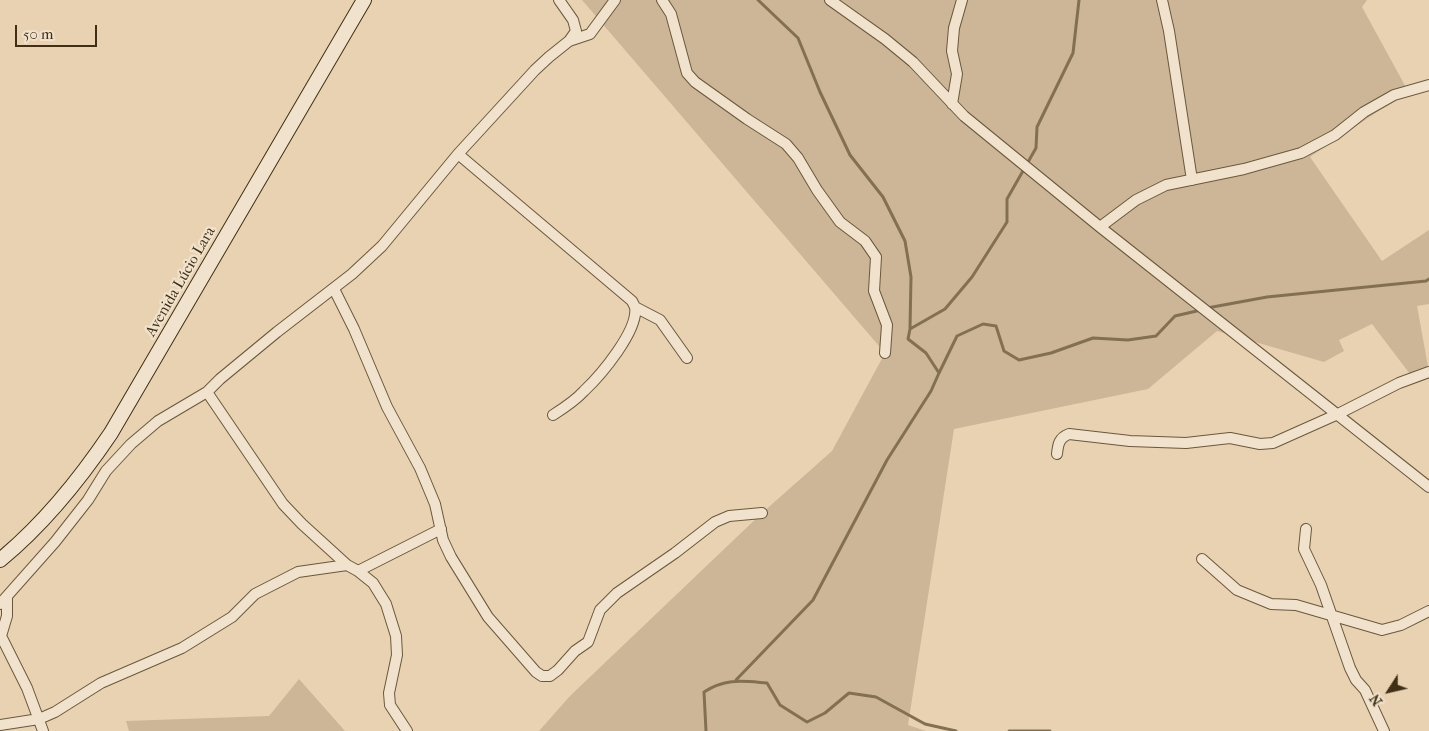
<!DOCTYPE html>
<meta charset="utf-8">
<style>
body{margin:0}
#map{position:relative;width:1429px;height:731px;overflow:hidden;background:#e8d2b2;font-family:"IM FELL French Canon",serif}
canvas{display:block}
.north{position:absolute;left:1364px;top:666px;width:50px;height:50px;-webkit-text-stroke:4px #f0e2cd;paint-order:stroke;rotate:235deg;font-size:14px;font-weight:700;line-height:20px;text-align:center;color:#412f15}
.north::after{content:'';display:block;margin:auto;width:18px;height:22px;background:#412f15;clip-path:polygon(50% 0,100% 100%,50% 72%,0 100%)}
.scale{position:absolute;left:15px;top:25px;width:82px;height:22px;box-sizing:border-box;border:2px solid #412f15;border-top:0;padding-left:6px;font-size:15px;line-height:18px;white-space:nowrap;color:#412f15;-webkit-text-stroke:4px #f0e2cd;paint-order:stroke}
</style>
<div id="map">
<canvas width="1429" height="731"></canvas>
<div class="north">N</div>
<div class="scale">50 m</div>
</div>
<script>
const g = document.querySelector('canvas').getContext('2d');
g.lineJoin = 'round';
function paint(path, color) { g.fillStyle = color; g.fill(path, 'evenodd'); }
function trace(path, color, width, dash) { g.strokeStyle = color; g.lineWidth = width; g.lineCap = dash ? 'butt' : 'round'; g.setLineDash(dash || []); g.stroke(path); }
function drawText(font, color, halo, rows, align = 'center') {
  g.font = font + ' "IM FELL French Canon",serif'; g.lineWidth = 4.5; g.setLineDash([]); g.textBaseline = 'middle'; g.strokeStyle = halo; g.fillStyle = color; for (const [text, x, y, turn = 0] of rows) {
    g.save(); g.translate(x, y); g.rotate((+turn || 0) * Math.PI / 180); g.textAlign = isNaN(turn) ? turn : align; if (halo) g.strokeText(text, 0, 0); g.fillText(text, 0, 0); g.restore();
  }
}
const green = new Path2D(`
 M 582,0 L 1367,0 L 1362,7 L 1408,91 L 1310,157 L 1382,261 L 1429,230 L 1429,304 L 1417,306 L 1429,372 L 1413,378 L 1372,324 L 1339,340 L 1344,351 L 1324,362 L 1217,331 L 1148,389 L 954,429 L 908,725 L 926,731 L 539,731 L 570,696 L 762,513 L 832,451 L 885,353 Z
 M 299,679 L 345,731 L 129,731 L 126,721 L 269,716 Z`);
const stream = new Path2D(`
 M 758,0 L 798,38 L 820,92 L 850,155 L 883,197 L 905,241 L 911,277 L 910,329
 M 1207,308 L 1267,297 L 1426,281 L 1429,279
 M 939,373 L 957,336 L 983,324 L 996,326 L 1004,351 L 1019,360 L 1051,353 L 1093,338 L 1128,340 L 1156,336 L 1175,316 L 1201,310
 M 736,680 L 813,600 L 887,460 L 931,391 L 939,373 L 926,353 L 908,339 L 910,329 L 945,309 L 972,277 L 1007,222 L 1007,199 L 1036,148 L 1037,127 L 1073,53 L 1079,0
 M 706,731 L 704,692 C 726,678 742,681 767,683 L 780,705 L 807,722 L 825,713 L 849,693 L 876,697 L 925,724 L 956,731
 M 1009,731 L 1050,731`);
const street = new Path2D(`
 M 662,0 L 671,14 L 687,73 L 695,82 L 747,119 L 786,144 L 798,158 L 817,190 L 840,222 L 865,241 L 876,257 L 874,291 L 887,325 L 885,353
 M 830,0 L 885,39 L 913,62 L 964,116 L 1100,227 L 1429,487
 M 1162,0 L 1169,31 L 1192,180
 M 569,41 L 590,34 L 615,0
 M 952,104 L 957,74 L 952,51 L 954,28 L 962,0
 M 458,154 L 632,301 L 635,307 L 660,320 L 687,358
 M 1100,227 L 1136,200 L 1166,185 L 1244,169 L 1301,153 L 1335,135 L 1364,112 L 1394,95 L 1429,85
 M 334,289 L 354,329 L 387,407 L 420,468 L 435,504 L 443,540 L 451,557 L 488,617 L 536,672 L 542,676 L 550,676 L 558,670 L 575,651 L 588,642 L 600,610 L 617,593 L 675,553 L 715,522 L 729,516 L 762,513
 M 207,392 L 283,504 L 302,524 L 347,565 L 358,571 L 373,583 L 386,604 L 396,636 L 397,655 L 389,693 L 390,705 L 407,731
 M 553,415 C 564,408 575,401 584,391 C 601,375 639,330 635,307
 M 1057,454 C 1058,444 1059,438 1069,434 L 1130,441 L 1186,443 L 1230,438 L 1260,444 L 1273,443 L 1338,414 L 1399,383 L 1429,372
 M 1306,529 L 1304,549 L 1321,585 L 1350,668 L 1356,680 L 1365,690 L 1384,731
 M 1202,559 L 1237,590 L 1271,604 L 1296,605 L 1382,630 L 1401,625 L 1429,611
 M 358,571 L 441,529
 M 7,598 L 7,616 L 1,636 L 27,688 L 43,731
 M 0,604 L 55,542 L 88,500 L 106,471 L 131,444 L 158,421 L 207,392 L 220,379 L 277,332 L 352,274 L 382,246 L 458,154 L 535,70 L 549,57 L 569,41 L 576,31 L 573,20 L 559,0
 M 0,725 L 39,719 L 55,712 L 101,683 L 182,648 L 232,617 L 255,594 L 298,572 L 347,565`);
const secondary = new Path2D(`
 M 0,560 C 44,524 80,479 111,433 L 364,0`);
const streetNames = [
 ["Avenida Lúcio Lara",181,282,-60]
];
paint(green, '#ccb697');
trace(stream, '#837053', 3);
trace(street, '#6b583c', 12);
trace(secondary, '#412f15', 16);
trace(street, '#f0e2cd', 10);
trace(secondary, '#f0e2cd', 14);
drawText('15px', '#412f15', '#f0e2cd', streetNames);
</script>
